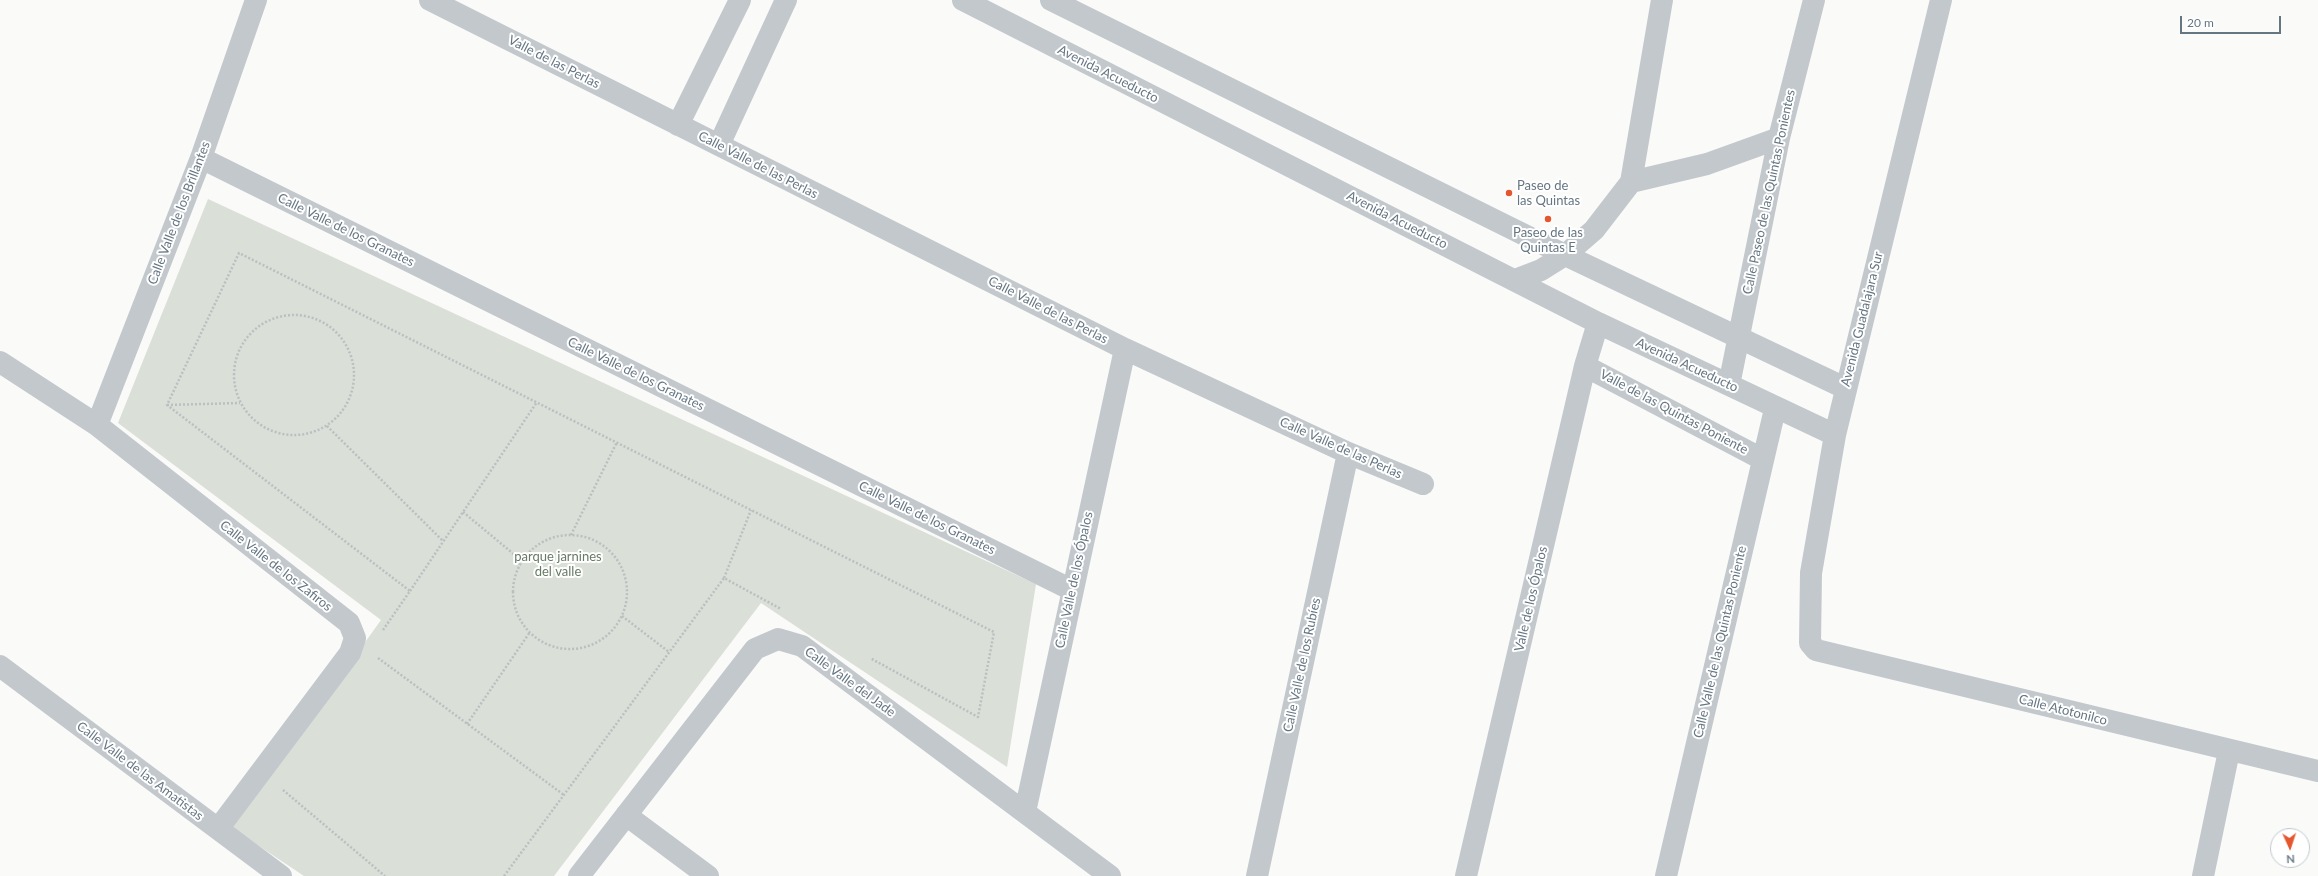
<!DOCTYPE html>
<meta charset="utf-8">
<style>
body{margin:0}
#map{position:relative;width:2318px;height:876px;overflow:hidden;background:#fafaf8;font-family:Lato,sans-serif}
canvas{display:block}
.north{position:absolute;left:2270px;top:828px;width:40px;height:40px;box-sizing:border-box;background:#fff;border:1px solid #c1c8cd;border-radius:50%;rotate:177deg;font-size:11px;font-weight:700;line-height:16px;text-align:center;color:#657683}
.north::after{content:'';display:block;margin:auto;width:14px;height:18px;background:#e4572e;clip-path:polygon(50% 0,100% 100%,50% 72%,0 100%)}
.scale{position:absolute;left:2180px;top:16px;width:101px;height:18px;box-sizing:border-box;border:2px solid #657683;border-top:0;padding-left:5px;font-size:12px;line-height:14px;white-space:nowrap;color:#657683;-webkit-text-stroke:3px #fff;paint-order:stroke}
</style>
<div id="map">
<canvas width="2318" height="876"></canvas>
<div class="north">N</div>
<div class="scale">20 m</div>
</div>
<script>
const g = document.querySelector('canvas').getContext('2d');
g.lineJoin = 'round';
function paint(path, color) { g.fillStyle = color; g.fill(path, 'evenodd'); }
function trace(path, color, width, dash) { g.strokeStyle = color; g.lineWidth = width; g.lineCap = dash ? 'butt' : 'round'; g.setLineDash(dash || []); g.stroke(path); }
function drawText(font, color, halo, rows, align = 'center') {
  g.font = font + ' Lato,sans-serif'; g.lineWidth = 4; g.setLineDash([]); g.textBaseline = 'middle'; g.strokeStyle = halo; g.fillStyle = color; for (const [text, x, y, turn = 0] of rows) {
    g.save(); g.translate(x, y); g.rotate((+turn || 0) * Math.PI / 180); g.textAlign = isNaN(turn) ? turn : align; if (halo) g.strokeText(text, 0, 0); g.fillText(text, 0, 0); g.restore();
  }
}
const green = new Path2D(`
 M 208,199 L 1036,584 L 1007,767 L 761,603 L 554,876 L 304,876 L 232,828 L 381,620 L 118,423 Z`);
const path = new Path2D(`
 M234 375a60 60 0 1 1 120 0a60 60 0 1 1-120 0Z
 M 167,405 L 240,403
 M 327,426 L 443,541
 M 463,512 L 522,561
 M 571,535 L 617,442
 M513 592a57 57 0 1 1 114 0a57 57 0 1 1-114 0Z
 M 724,578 L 751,510
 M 410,591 L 537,402
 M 622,616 L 669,652
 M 383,630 L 410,591 L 167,405 L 239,253 L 994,632 L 978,717 L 870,658
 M 378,658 L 564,795
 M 467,724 L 530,632
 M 283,790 L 385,876
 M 504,876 L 724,578 L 781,609`);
const street = new Path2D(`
 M 430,0 L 1125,349 L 1348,453 L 1423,484
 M 963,0 L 1598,323 L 1835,435
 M 1051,0 L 1565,255 L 1845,388
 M 1941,0 L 1835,435 L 1811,573 L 1810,643 L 1816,650 L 2318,771
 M 678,125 L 740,0
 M 719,145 L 786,0
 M 201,158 L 1072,590
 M 1631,182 L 1707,164 L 1779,138
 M 1515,280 L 1541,270 L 1565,255 L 1594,230 L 1631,182 L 1662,0
 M 0,362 L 97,425 L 349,623 L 355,638 L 350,653 L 218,829
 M 1585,366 L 1762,459
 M 1729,385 L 1779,138 L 1814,0
 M 97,425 L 201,158 L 256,0
 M 0,666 L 281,876
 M 1025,812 L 1125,349
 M 626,815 L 708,876
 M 579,876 L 755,649 L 778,639 L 802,646 L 1110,876
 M 1257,876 L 1348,453
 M 1466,876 L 1585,366 L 1598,323
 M 1666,876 L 1775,409
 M 2203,876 L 2229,751`);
const markers = [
 [1509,193,4,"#e4572e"],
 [1548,219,4,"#e4572e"]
];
const streetNames = [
 ["Valle de las Perlas",554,62,27],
 ["Avenida Acueducto",1108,74,27],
 ["Calle Valle de las Perlas",758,165,27],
 ["Calle Paseo de las Quintas Ponientes",1769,192,-78],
 ["Calle Valle de los Brillantes",179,213,-69],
 ["Avenida Acueducto",1397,220,27],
 ["Calle Valle de los Granates",346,230,26],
 ["Calle Valle de las Perlas",1048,310,27],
 ["Avenida Guadalajara Sur",1862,319,-76],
 ["Avenida Acueducto",1687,365,25],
 ["Calle Valle de los Granates",636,374,26],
 ["Valle de las Quintas Poniente",1674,412,28],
 ["Calle Valle de las Perlas",1341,448,24],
 ["Calle Valle de los Granates",927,518,26],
 ["Calle Valle de los Zafiros",276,566,38],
 ["Calle Valle de los Ópalos",1074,580,-78],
 ["Valle de los Ópalos",1531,599,-77],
 ["Calle Valle de las Quintas Poniente",1720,642,-77],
 ["Calle Valle de los Rubíes",1302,665,-78],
 ["Calle Valle del Jade",850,682,36],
 ["Calle Atotonilco",2063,710,14],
 ["Calle Valle de las Amatistas",140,771,37]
];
const poiNames = [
 ["Paseo de",1517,186],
 ["las Quintas",1517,201],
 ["Paseo de las",1548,233,"center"],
 ["Quintas E",1548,248,"center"]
];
const parkNames = [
 ["parque jarnines",558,557],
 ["del valle",558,572]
];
paint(green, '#dadfd7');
trace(path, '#bbbfc2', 2.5, [2, 2]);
trace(street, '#c3c8cc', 22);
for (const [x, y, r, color] of markers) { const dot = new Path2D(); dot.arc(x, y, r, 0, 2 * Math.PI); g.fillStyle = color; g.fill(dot); trace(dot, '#fff', 1.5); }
drawText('13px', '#657683', '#fff', streetNames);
drawText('13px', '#657683', '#fff', poiNames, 'left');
drawText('13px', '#687a64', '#fff', parkNames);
</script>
